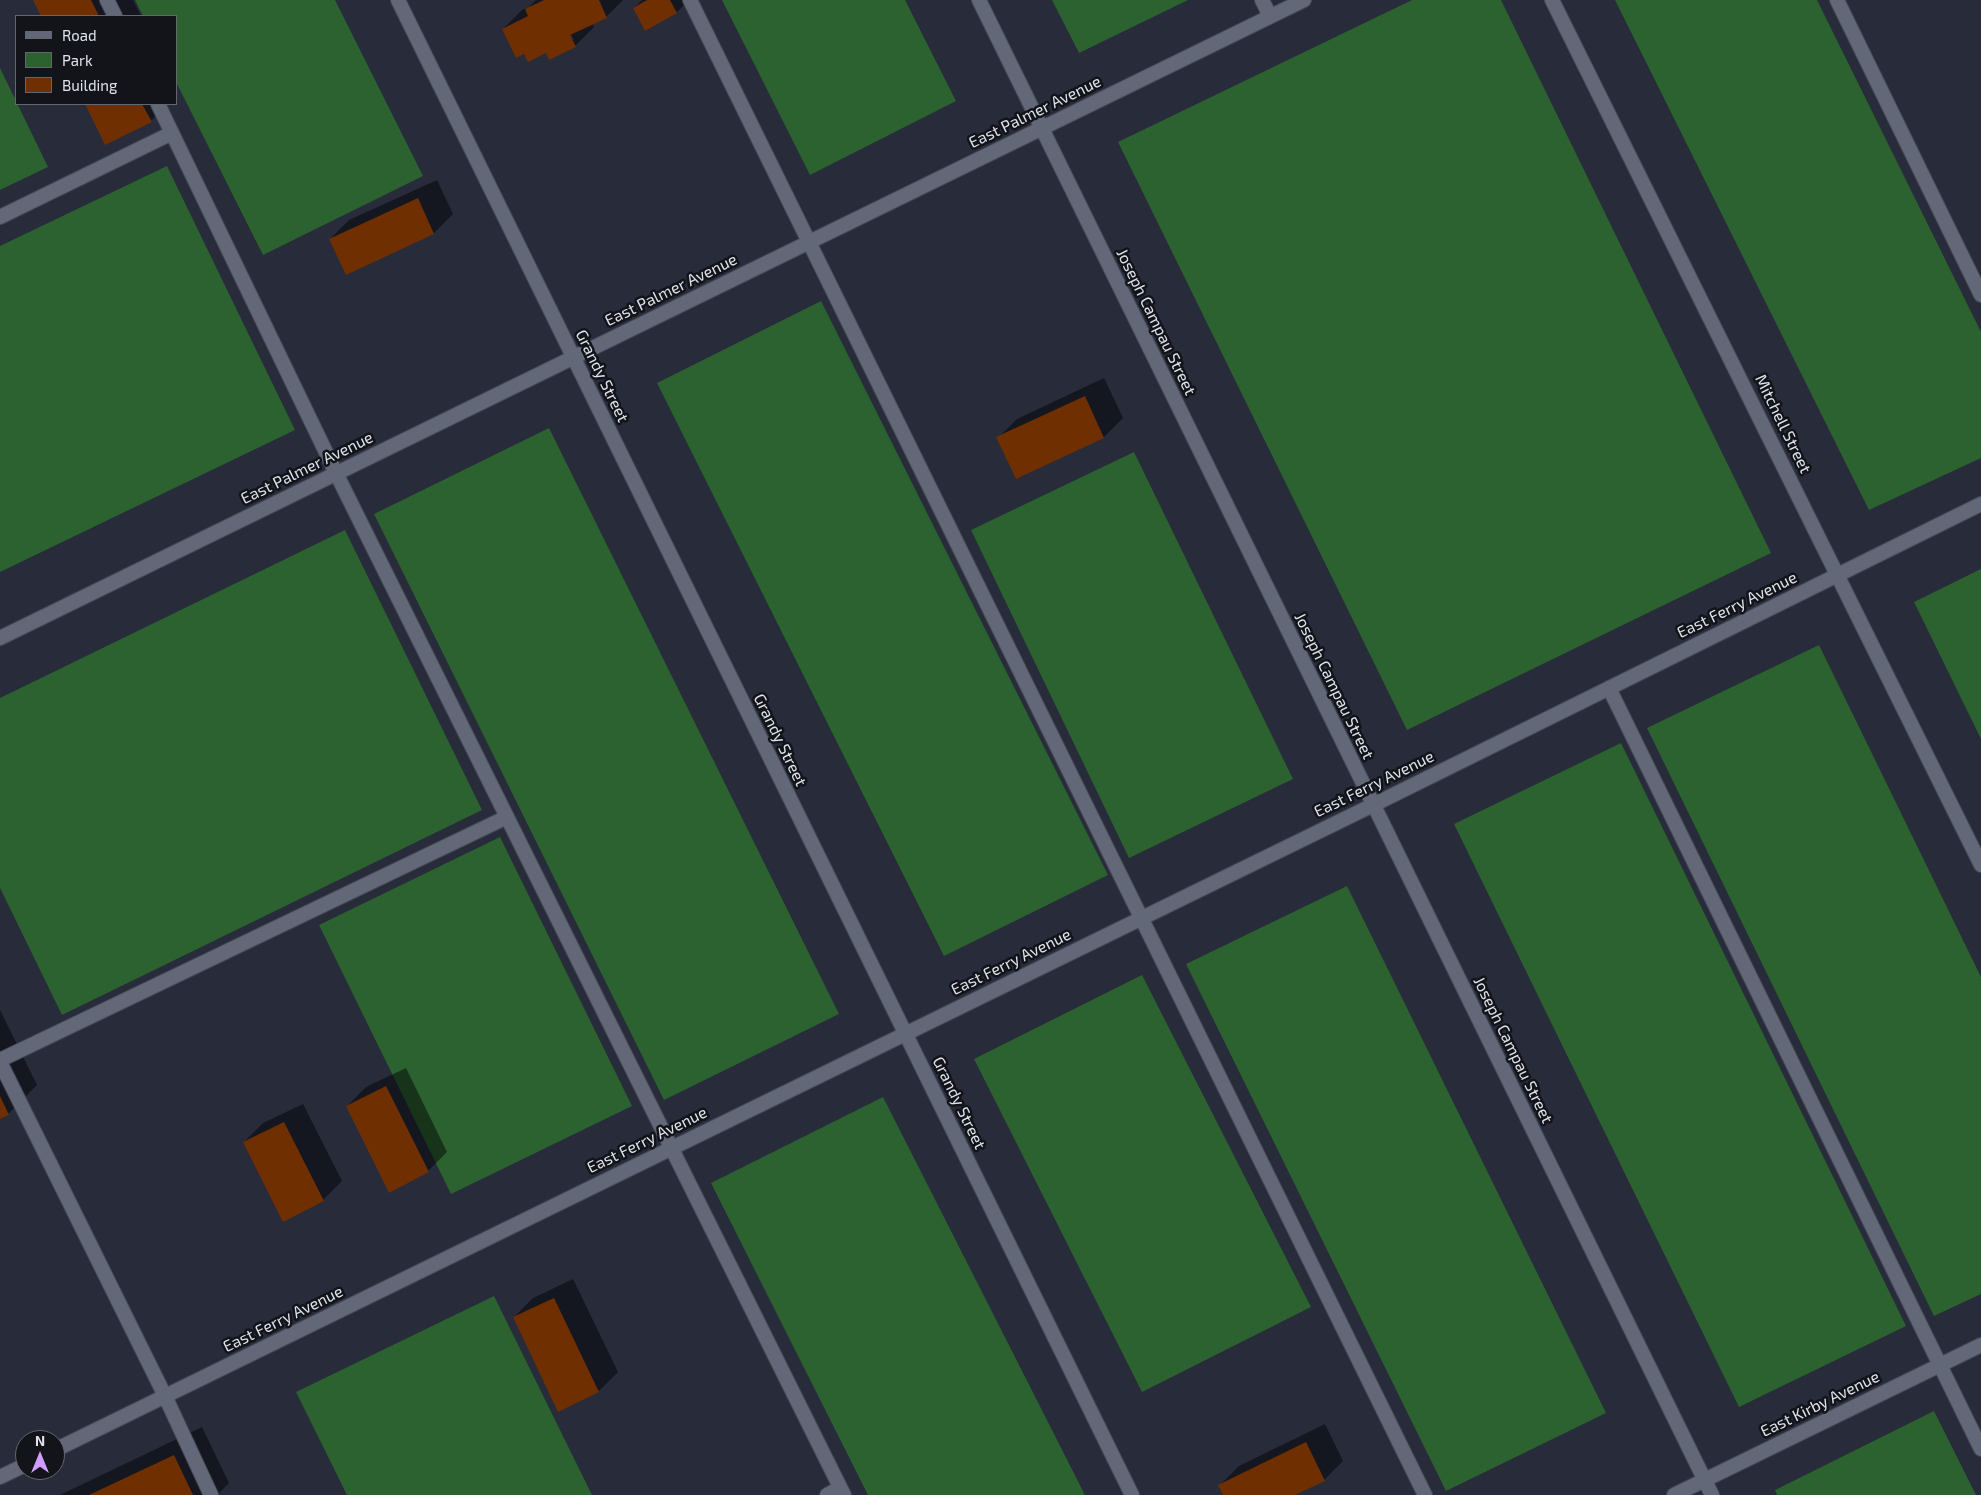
<!DOCTYPE html>
<style>
body{margin:0}
#map{position:relative;width:1981px;height:1495px;overflow:hidden;background:#272b3a;font-family:"Exo 2",sans-serif}
canvas{display:block}
.legend{position:absolute;left:15px;top:15px;width:162px;height:90px;box-sizing:border-box;background:#12141a;border:1px solid #64676e;margin:0;padding:6px 9px;list-style:none;font-size:15px;color:#e0e3ed}
.legend li{display:flex;align-items:center;gap:10px;height:25px}
.legend b{width:25px;border:1px solid #64676e}
.north{position:absolute;left:15px;top:1430px;width:50px;height:50px;box-sizing:border-box;background:#12141a;border:1px solid #64676e;border-radius:50%;rotate:0deg;font-size:14px;font-weight:700;line-height:20px;text-align:center;color:#e0e3ed}
.north::after{content:'';display:block;margin:auto;width:18px;height:22px;background:#d09dff;clip-path:polygon(50% 0,100% 100%,50% 72%,0 100%)}
</style>
<div id="map">
<canvas width="1981" height="1495"></canvas>
<ul class="legend">
<li><b style="height:6px;background:#636879"></b>Road</li>
<li><b style="height:14px;background:#2c6130"></b>Park</li>
<li><b style="height:14px;background:#6f2f00"></b>Building</li>
</ul>
<div class="north">N</div>
</div>
<script>
const g = document.querySelector('canvas').getContext('2d');
g.lineJoin = 'round';
function paint(path, color) { g.fillStyle = color; g.fill(path, 'evenodd'); }
function trace(path, color, width, dash) { g.strokeStyle = color; g.lineWidth = width; g.lineCap = dash ? 'butt' : 'round'; g.setLineDash(dash || []); g.stroke(path); }
function drawText(font, color, halo, rows, align = 'center') {
  g.font = font + ' "Exo 2",sans-serif'; g.lineWidth = 5; g.setLineDash([]); g.textBaseline = 'middle'; g.strokeStyle = halo; g.fillStyle = color; for (const [text, x, y, turn = 0] of rows) {
    g.save(); g.translate(x, y); g.rotate((+turn || 0) * Math.PI / 180); g.textAlign = isNaN(turn) ? turn : align; if (halo) g.strokeText(text, 0, 0); g.fillText(text, 0, 0); g.restore();
  }
}
const green = new Path2D(`
 M 135,0 L 335,0 L 423,176 L 263,255 L 176,82 L 176,16 L 143,16 Z
 M 722,0 L 905,0 L 956,101 L 810,175 Z
 M 1052,0 L 1188,0 L 1079,53 Z
 M 1412,0 L 1501,0 L 1771,553 L 1407,730 L 1118,142 Z
 M 1615,0 L 1817,0 L 1981,332 L 1981,458 L 1869,510 Z
 M 0,68 L 48,167 L 0,190 Z
 M 167,166 L 295,430 L 0,572 L 0,246 Z
 M 821,301 L 1108,875 L 944,956 L 657,383 Z
 M 549,428 L 839,1014 L 664,1100 L 374,514 Z
 M 1134,452 L 1293,779 L 1129,858 L 971,530 Z
 M 345,530 L 482,810 L 62,1015 L 0,888 L 0,698 Z
 M 1981,569 L 1981,739 L 1914,602 Z
 M 1819,645 L 1981,977 L 1981,1294 L 1934,1316 L 1647,728 Z
 M 1621,743 L 1906,1326 L 1739,1407 L 1454,824 Z
 M 500,837 L 632,1106 L 451,1194 L 319,925 Z
 M 1347,886 L 1606,1413 L 1446,1491 L 1186,964 Z
 M 1142,975 L 1311,1307 L 1142,1392 L 974,1059 Z
 M 883,1097 L 1085,1495 L 868,1495 L 711,1183 Z
 M 494,1296 L 592,1495 L 347,1495 L 296,1392 Z
 M 1934,1411 L 1976,1495 L 1777,1495 L 1775,1490 Z`);
const shadow = new Path2D(`
 M 35,0 L 133,0 L 141,16 L 43,16 Z
 M 536,0 L 623,0 L 606,17 L 592,23 L 594,27 L 575,46 L 547,52 L 524,52 L 503,29 L 522,10 L 529,7 ZM 568,29 L 574,40 L 571,40 Z
 M 642,0 L 684,0 L 686,3 L 677,12 L 645,29 L 634,8 Z
 M 86,104 L 168,104 L 151,121 L 105,143 Z
 M 437,180 L 453,214 L 434,233 L 330,239 L 349,220 Z
 M 1104,378 L 1123,418 L 1104,437 L 1017,477 L 998,438 L 1017,419 Z
 M 0,1010 L 37,1085 L 8,1114 L 0,1118 Z
 M 406,1068 L 447,1152 L 428,1171 L 347,1106 L 366,1087 Z
 M 303,1104 L 342,1181 L 323,1200 L 284,1220 L 244,1142 L 263,1123 Z
 M 573,1279 L 618,1372 L 599,1391 L 514,1317 L 533,1298 Z
 M 1325,1424 L 1343,1461 L 1324,1480 L 1292,1495 L 1224,1495 L 1220,1485 L 1239,1466 Z
 M 202,1427 L 229,1483 L 217,1495 L 60,1495 Z`);
const building = new Path2D(`
 M 33,0 L 91,0 L 99,16 L 41,16 Z
 M 544,0 L 599,0 L 607,18 L 570,35 L 576,47 L 549,60 L 546,53 L 528,62 L 524,54 L 516,58 L 502,29 L 528,16 L 525,9 Z
 M 647,0 L 670,0 L 677,13 L 645,31 L 633,8 Z
 M 85,104 L 142,104 L 152,122 L 105,145 Z
 M 418,198 L 434,234 L 346,275 L 329,239 Z
 M 1085,396 L 1104,438 L 1016,479 L 996,437 Z
 M 386,1086 L 429,1172 L 389,1193 L 346,1106 Z
 M 0,1096 L 9,1115 L 0,1119 Z
 M 284,1122 L 324,1201 L 283,1222 L 243,1142 Z
 M 554,1298 L 599,1392 L 558,1412 L 513,1317 Z
 M 1306,1442 L 1325,1481 L 1295,1495 L 1223,1495 L 1218,1485 Z
 M 174,1455 L 193,1495 L 89,1495 Z`);
const service = new Path2D(`
 M 107,0 L 115,16
 M 690,0 L 1425,1495
 M 1262,0 L 1270,16
 M 1837,0 L 1981,295
 M 158,104 L 336,473 L 844,1495
 M 0,217 L 172,133
 M 1609,688 L 1981,1449
 M 0,1060 L 507,817
 M 0,1062 L 165,1396 L 211,1495
 M 827,1495 L 840,1488`);
const minor = new Path2D(`
 M 398,0 L 1132,1495
 M 979,0 L 1712,1495
 M 1552,0 L 1981,865
 M 0,638 L 1304,0
 M 1674,1495 L 1981,1345`);
const tertiary = new Path2D(`
 M 55,1450 L 1373,805 L 1981,504
 M 0,1477 L 25,1465`);
const streetNames = [
 ["East Palmer Avenue",1035,112,-26],
 ["East Palmer Avenue",671,290,-26],
 ["Joseph Campau Street",1156,322,64],
 ["Grandy Street",602,376,64],
 ["Mitchell Street",1783,424,64],
 ["East Palmer Avenue",307,468,-26],
 ["East Ferry Avenue",1737,605,-26],
 ["Joseph Campau Street",1334,686,64],
 ["Grandy Street",780,740,64],
 ["East Ferry Avenue",1374,784,-26],
 ["East Ferry Avenue",1011,962,-26],
 ["Joseph Campau Street",1513,1050,64],
 ["Grandy Street",959,1103,64],
 ["East Ferry Avenue",647,1140,-26],
 ["East Ferry Avenue",283,1319,-26],
 ["East Kirby Avenue",1820,1404,-26]
];
paint(green, '#2c6130');
paint(shadow, '#0007');
paint(building, '#6f2f00');
trace(service, '#464955', 16);
trace(minor, '#464955', 16);
trace(tertiary, '#464955', 16);
trace(service, '#636879', 14);
trace(minor, '#636879', 14);
trace(tertiary, '#636879', 14);
drawText('16px', '#e0e3ed', '#12141a', streetNames);
</script>
